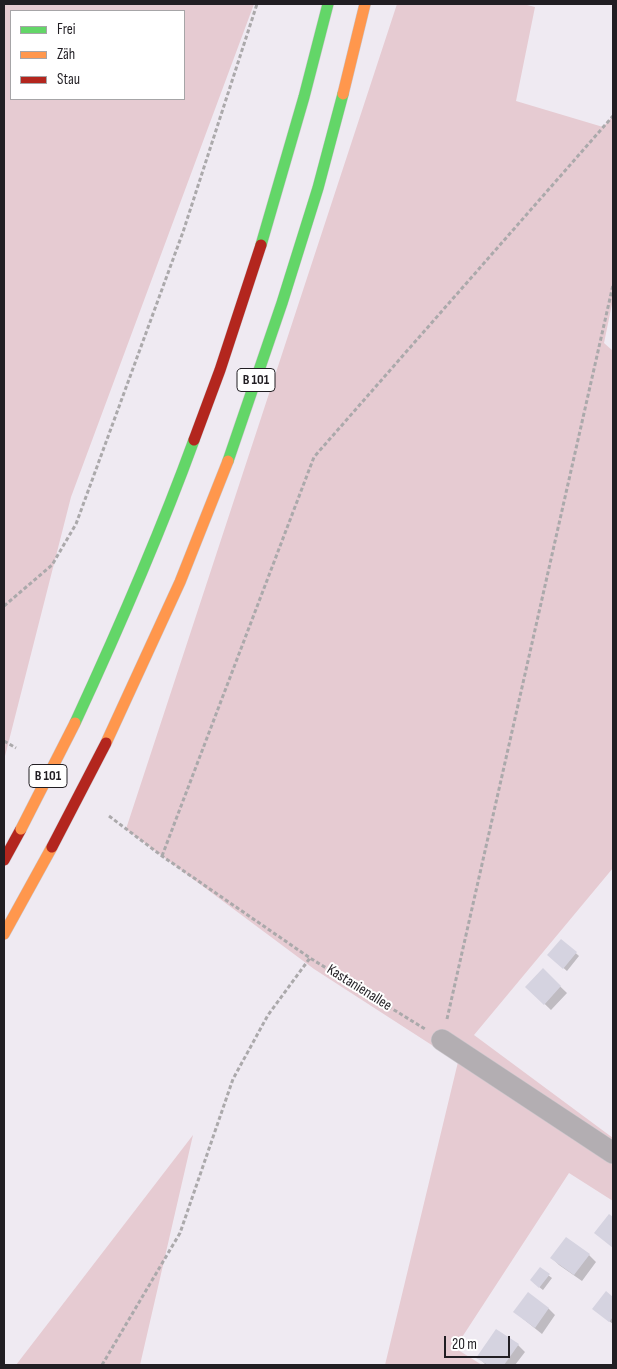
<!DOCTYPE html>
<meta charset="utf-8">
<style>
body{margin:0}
#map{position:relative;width:617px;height:1369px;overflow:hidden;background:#efeaf2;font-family:"Sofia Sans Condensed",sans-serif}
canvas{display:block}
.frame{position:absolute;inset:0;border:5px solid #211e23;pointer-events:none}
.legend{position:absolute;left:10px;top:10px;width:175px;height:90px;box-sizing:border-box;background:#fff;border:1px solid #a6a5a7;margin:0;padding:6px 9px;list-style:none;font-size:15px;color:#211e23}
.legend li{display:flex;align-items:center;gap:10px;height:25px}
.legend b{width:25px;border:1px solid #a6a5a7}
.scale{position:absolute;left:444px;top:1336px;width:66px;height:22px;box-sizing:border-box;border:2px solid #211e23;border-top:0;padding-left:6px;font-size:15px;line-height:18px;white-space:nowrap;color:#211e23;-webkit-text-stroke:4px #fff;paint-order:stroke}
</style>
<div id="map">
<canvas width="617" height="1369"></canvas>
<div class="frame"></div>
<ul class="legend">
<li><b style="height:6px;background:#63d668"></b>Frei</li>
<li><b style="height:6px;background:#ff974d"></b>Zäh</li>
<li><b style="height:6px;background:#b3261e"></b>Stau</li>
</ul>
<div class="scale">20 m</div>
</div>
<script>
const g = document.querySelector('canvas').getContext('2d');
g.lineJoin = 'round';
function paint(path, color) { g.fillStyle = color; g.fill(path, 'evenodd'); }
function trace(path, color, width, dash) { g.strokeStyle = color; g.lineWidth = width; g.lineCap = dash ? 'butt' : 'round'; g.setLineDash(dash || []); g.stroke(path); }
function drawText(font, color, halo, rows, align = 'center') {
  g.font = font + ' "Sofia Sans Condensed",sans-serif'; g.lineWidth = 4; g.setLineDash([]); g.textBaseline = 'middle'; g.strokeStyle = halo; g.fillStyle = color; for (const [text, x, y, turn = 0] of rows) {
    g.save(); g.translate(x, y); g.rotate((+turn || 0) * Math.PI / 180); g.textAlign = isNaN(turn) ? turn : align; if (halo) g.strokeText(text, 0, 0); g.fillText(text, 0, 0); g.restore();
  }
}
const green = new Path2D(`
 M 4,4 L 254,4 L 71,497 L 4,760 ZM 11,11 L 184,11 L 184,99 L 11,99 Z
 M 397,4 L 523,4 L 535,7 L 516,101 L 603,127 L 613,116 L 613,299 L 604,343 L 613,351 L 613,868 L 474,1035 L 613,1138 L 613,1201 L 569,1173 L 455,1348 L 482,1365 L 385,1365 L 458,1062 L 314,969 L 126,829 Z
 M 193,1135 L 140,1365 L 16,1365 Z`);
const shadow = new Path2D(`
 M 561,940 L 579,956 L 567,971 L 552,958 Z
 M 543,970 L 567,993 L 551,1010 L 527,987 Z
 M 589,1255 L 596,1262 L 582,1281 L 559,1265 L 552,1258 Z
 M 540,1269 L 552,1278 L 543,1290 L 534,1283 Z
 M 528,1293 L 549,1309 L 555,1315 L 542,1334 L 522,1318 L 515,1312 Z
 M 606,1293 L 613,1299 L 613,1324 L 597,1312 Z
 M 518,1345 L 525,1352 L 515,1365 L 486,1365 L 478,1357 Z`);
const building = new Path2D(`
 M 561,939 L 577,952 L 563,969 L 547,955 Z
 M 543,968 L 561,986 L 544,1005 L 525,987 Z
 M 609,1214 L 613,1217 L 613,1248 L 594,1233 Z
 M 566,1237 L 590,1254 L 574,1275 L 550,1258 Z
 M 540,1267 L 550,1274 L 539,1288 L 530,1280 Z
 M 606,1291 L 613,1297 L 613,1317 L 609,1322 L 592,1309 Z
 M 528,1292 L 549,1308 L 535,1328 L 513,1312 Z
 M 496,1329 L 519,1344 L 504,1365 L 488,1365 L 476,1358 Z`);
const path = new Path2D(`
 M 4,606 L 52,565 L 76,524 L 183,232 L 257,4
 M 4,741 L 16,748
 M 109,816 L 162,856 L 310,958 L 425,1029
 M 162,856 L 314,457 L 613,116
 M 447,1019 L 613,285
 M 102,1365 L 180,1233 L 233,1079 L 268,1015 L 310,958`);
const street = new Path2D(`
 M 442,1040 L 613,1153`);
const fast = new Path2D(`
 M 261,245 L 304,97 L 328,4
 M 228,461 L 282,303 L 318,188 L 343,94
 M 75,723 C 118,630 159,536 194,440`);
const slow = new Path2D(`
 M 343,94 L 365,4
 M 106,743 L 180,582 L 228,461
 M 4,934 L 52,847`);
const jam = new Path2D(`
 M 194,440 L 220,370 L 261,245
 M 4,860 L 21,829`);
const slowBridge = new Path2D(`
 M 21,829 L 75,723`);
const jamBridge = new Path2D(`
 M 52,847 L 106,743`);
const shields = [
 [256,380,38],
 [48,776,38]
];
const shieldNames = [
 ["B 101",256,380],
 ["B 101",48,776]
];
const streetNames = [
 ["Kastanienallee",359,988,32]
];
paint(green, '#e6cbd2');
paint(shadow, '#0003');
paint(building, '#d5d3e0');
trace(street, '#cac6cc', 22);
trace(fast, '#cac6cc', 12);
trace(slow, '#cac6cc', 12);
trace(jam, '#cac6cc', 12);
trace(path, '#aba9ab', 3, [4, 2.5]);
trace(street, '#b3aeb2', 21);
trace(fast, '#63d668', 11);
trace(slow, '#ff974d', 11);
trace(jam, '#b3261e', 11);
trace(slowBridge, '#cac6cc', 12, []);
trace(jamBridge, '#cac6cc', 12, []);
trace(slowBridge, '#ff974d', 11);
trace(jamBridge, '#b3261e', 11);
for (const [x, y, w] of shields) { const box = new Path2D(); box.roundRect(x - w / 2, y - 11.5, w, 23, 4); g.fillStyle = '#fff'; g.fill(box); trace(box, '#211e23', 1); }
drawText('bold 14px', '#211e23', null, shieldNames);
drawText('15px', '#211e23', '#fff', streetNames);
</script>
